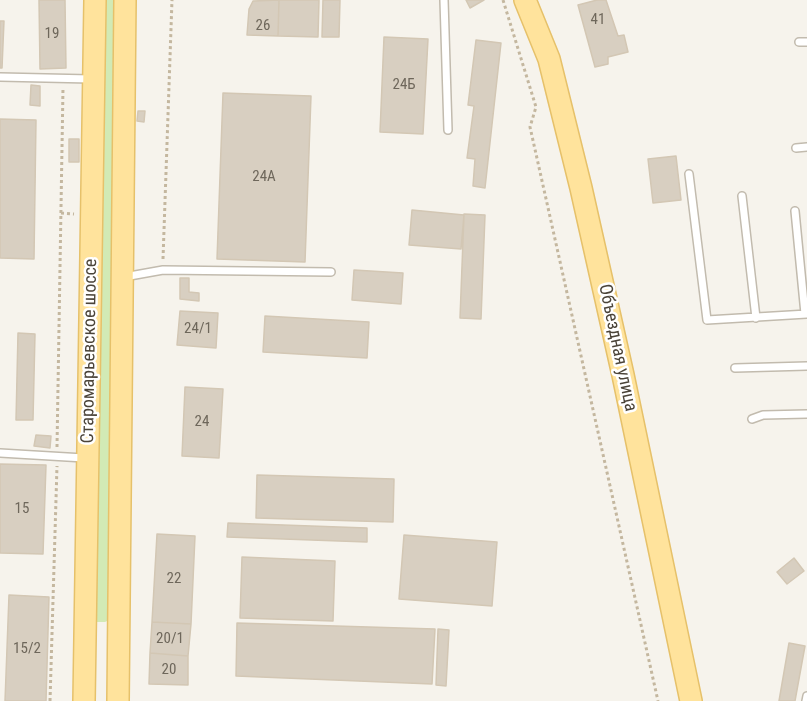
<!DOCTYPE html>
<meta charset="utf-8">
<style>
body{margin:0}
canvas{display:block;background:#f6f3ec}
</style>
<canvas width="807" height="701"></canvas>
<script>
const g = document.querySelector('canvas').getContext('2d');
g.lineJoin = 'round';
function paint(path, color) { g.fillStyle = color; g.fill(path, 'evenodd'); }
function trace(path, color, width, dash) { g.strokeStyle = color; g.lineWidth = width; g.lineCap = dash ? 'butt' : 'round'; g.setLineDash(dash || []); g.stroke(path); }
function drawText(font, color, halo, rows, align = 'center') {
  g.font = font + ' "Roboto Condensed",sans-serif'; g.lineWidth = 5; g.setLineDash([]); g.textBaseline = 'middle'; g.strokeStyle = halo; g.fillStyle = color; for (const [text, x, y, turn = 0] of rows) {
    g.save(); g.translate(x, y); g.rotate((+turn || 0) * Math.PI / 180); g.textAlign = isNaN(turn) ? turn : align; if (halo) g.strokeText(text, 0, 0); g.fillText(text, 0, 0); g.restore();
  }
}
const green = new Path2D(`
 M 103,0 L 117,0 L 109,620 L 105,622 L 97,622 L 94,620 Z`);
const building = new Path2D(`
 M 39,0 L 65,0 L 66,68 L 40,69 Z
 M 279,0 L 278,36 L 247,35 L 249,9 L 253,1 Z
 M 279,0 L 319,0 L 318,37 L 278,36 Z
 M 323,0 L 340,0 L 339,37 L 322,37 Z
 M 466,0 L 484,0 L 470,8 Z
 M 597,0 L 606,0 L 618,36 L 624,35 L 628,52 L 608,57 L 608,64 L 595,67 L 578,5 Z
 M 0,21 L 4,21 L 2,68 L 0,68 Z
 M 384,37 L 428,39 L 423,134 L 380,132 Z
 M 476,40 L 501,43 L 485,188 L 473,186 L 475,159 L 467,158 L 474,106 L 468,105 Z
 M 31,85 L 40,86 L 40,106 L 30,105 Z
 M 223,93 L 311,96 L 305,262 L 217,259 Z
 M 138,111 L 145,111 L 144,122 L 137,121 Z
 M 0,119 L 36,120 L 34,259 L 0,258 Z
 M 69,139 L 79,139 L 79,162 L 69,162 Z
 M 676,156 L 681,200 L 653,203 L 648,159 Z
 M 412,210 L 464,215 L 461,249 L 409,245 Z
 M 464,214 L 485,215 L 481,319 L 460,318 Z
 M 354,270 L 403,273 L 401,304 L 352,300 Z
 M 180,278 L 189,278 L 189,292 L 199,293 L 199,301 L 180,299 Z
 M 180,311 L 218,313 L 216,348 L 177,345 Z
 M 265,316 L 369,322 L 367,358 L 263,352 Z
 M 18,333 L 35,334 L 33,420 L 16,420 Z
 M 185,387 L 223,389 L 219,458 L 182,456 Z
 M 36,435 L 51,436 L 50,448 L 34,446 Z
 M 0,464 L 46,465 L 43,554 L 0,553 Z
 M 257,475 L 394,479 L 393,522 L 256,518 Z
 M 228,523 L 367,528 L 367,542 L 227,537 Z
 M 157,534 L 195,536 L 191,624 L 152,622 Z
 M 404,535 L 497,542 L 492,606 L 399,599 Z
 M 242,557 L 335,561 L 333,621 L 240,618 Z
 M 794,558 L 804,571 L 787,584 L 777,572 Z
 M 9,595 L 49,597 L 46,701 L 5,701 Z
 M 152,622 L 191,624 L 188,656 L 150,653 Z
 M 237,623 L 435,629 L 432,684 L 236,676 Z
 M 438,629 L 449,630 L 446,686 L 436,685 Z
 M 789,643 L 805,646 L 795,701 L 779,701 Z
 M 150,653 L 188,656 L 188,685 L 149,684 Z`);
const path = new Path2D(`
 M 503,0 L 536,107 L 530,127 L 658,701
 M 61,213 L 74,214
 M 163,259 L 172,0
 M 57,447 L 63,88
 M 50,701 L 57,466`);
const service = new Path2D(`
 M 444,0 L 448,130
 M 799,42 L 807,42
 M 0,77 L 91,79
 M 796,148 L 807,147
 M 689,174 L 707,320 L 807,314
 M 742,196 L 756,318
 M 795,211 L 805,314
 M 124,277 L 163,270 L 331,272
 M 735,368 L 807,366
 M 752,419 L 763,415 L 807,414
 M 0,453 L 84,458
 M 806,701 L 807,696`);
const primary = new Path2D(`
 M 525,0 L 549,59 L 581,188 L 623,375 L 691,701
 M 84,701 L 95,0
 M 118,701 L 125,0`);
const numberNames = [
 ["41",598,20],
 ["26",263,26],
 ["19",52,34],
 ["24Б",404,85],
 ["24А",264,177],
 ["24/1",198,329],
 ["24",202,422],
 ["15",22,509],
 ["22",174,579],
 ["20/1",170,639],
 ["15/2",27,649],
 ["20",169,670]
];
const streetNames = [
 ["Объездная улица",617,348,78],
 ["Старомарьевское шоссе",90,351,-89]
];
paint(green, '#d2eab5');
paint(building, '#d8cfc1');
trace(building, '#d3c7b4', 1.5);
trace(service, '#c2bbae', 10);
trace(primary, '#e6c16a', 24);
trace(path, '#c4b79f', 3, [3, 3]);
trace(service, '#fff', 7);
trace(primary, '#ffe39c', 21);
drawText('15px', '#6e675b', null, numberNames);
drawText('18px', '#4b4439', '#fff', streetNames);
</script>
